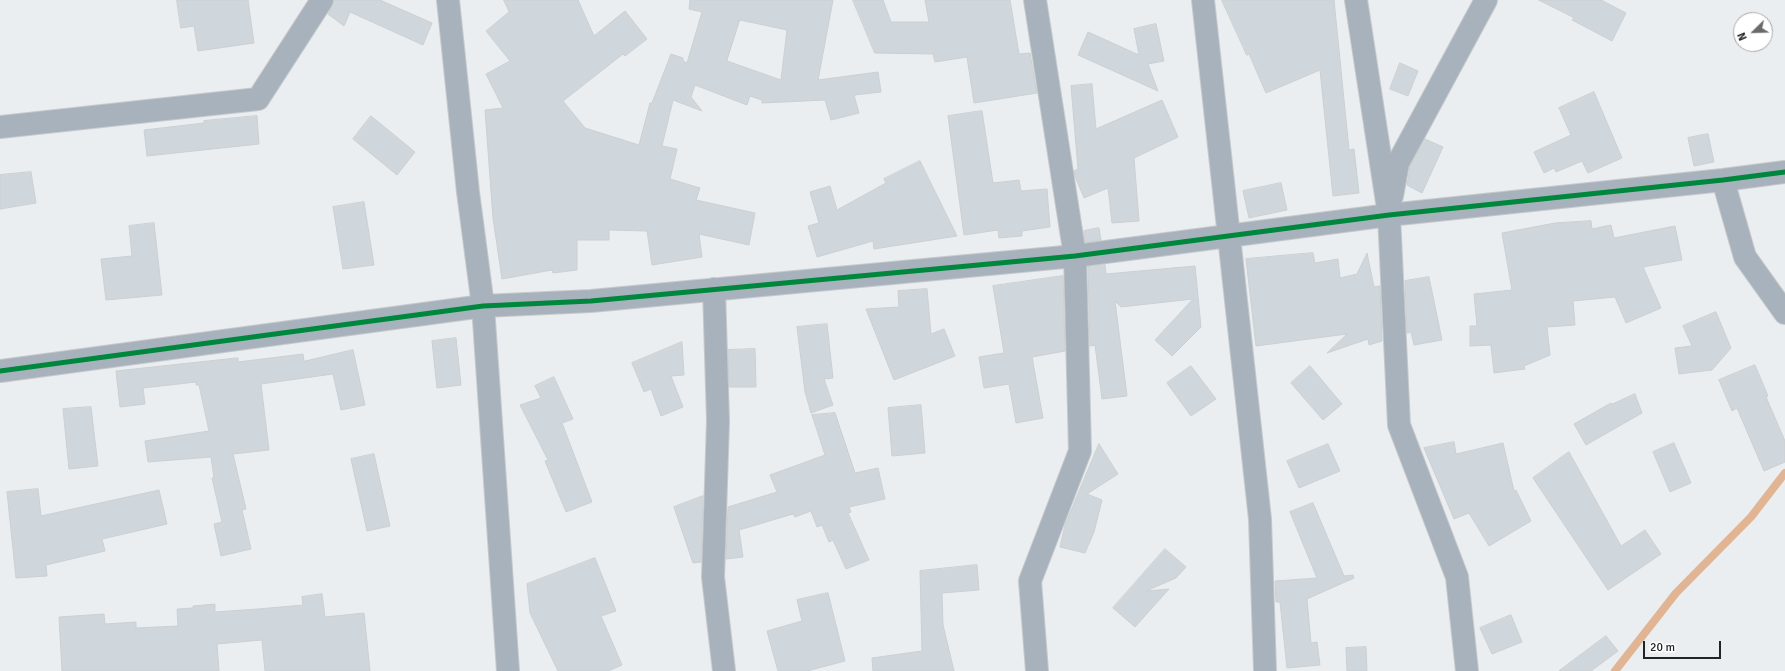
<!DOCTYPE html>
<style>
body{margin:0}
#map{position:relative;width:1785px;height:671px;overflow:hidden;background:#ebeef0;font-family:Signika,sans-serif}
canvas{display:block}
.north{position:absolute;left:1733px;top:12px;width:40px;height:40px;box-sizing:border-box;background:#fff;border:1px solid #a6a7a8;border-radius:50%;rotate:247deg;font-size:11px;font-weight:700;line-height:16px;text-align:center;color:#212325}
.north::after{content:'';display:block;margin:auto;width:14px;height:18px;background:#686a6c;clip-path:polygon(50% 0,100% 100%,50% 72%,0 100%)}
.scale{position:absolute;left:1643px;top:641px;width:78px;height:18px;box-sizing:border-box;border:2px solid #212325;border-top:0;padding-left:5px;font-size:12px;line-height:14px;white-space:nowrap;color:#212325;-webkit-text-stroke:3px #fff;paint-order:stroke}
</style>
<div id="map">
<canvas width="1785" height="671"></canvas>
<div class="north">N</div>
<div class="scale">20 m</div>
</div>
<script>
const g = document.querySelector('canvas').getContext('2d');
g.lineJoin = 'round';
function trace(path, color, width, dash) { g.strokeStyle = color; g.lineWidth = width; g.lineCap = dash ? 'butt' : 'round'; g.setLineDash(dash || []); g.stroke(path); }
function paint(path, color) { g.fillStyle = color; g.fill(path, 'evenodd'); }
const stream = new Path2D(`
 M 1615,671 L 1676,593 L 1751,517 L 1785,473`);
const building = new Path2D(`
 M 177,0 L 248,0 L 254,43 L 198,51 L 194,26 L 181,28 Z
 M 334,0 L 380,0 L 432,23 L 423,45 L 350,12 L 344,26 L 328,14 Z
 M 504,0 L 578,0 L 594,36 L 625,11 L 647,39 L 625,56 L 623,54 L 563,101 L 585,128 L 639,145 L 650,103 L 652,103 L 671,54 L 683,58 L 683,61 L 687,63 L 702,12 L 689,9 L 690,0 L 833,0 L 818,80 L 878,72 L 881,92 L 854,95 L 859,113 L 831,120 L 825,100 L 762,103 L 762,100 L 750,96 L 747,105 L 695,85 L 691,97 L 702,111 L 673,100 L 662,146 L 677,149 L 670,179 L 700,188 L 696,200 L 755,213 L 749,245 L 699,234 L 702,257 L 652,265 L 647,231 L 609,230 L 609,240 L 577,240 L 577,270 L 553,273 L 552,270 L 502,279 L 493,218 L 485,110 L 503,108 L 486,74 L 510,61 L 486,31 L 509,12 ZM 740,20 L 787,30 L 781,80 L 727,61 Z
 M 853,0 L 883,0 L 891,22 L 929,22 L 925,0 L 1010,0 L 1019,54 L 1030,53 L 1037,93 L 974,103 L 967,57 L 935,62 L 933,54 L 875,53 Z
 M 1222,0 L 1334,0 L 1349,150 L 1354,149 L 1359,193 L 1333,196 L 1320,70 L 1266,93 L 1249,54 L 1247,55 Z
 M 1539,0 L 1601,0 L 1626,13 L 1612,41 L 1572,20 L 1574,18 Z
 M 1156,24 L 1164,61 L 1148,64 L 1158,91 L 1078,55 L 1088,32 L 1139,55 L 1134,29 Z
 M 1400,63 L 1418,71 L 1408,96 L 1390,89 Z
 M 1092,84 L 1096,129 L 1162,100 L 1178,137 L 1134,158 L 1139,221 L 1112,223 L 1108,188 L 1084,198 L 1075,176 L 1074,171 L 1078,169 L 1071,86 Z
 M 1594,92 L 1622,158 L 1588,173 L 1582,161 L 1556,172 L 1554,168 L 1544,173 L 1534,152 L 1571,135 L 1559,108 Z
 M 982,111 L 993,183 L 1019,180 L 1021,191 L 1047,189 L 1050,227 L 1022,231 L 1022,236 L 999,238 L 998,230 L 964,235 L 948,116 Z
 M 257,116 L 259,144 L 147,156 L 144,130 L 204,123 L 204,121 Z
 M 371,116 L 415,152 L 397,175 L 353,139 Z
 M 1708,134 L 1714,162 L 1694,166 L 1688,138 Z
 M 1425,139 L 1443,147 L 1422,193 L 1407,185 L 1410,167 Z
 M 920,161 L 957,236 L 874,249 L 873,241 L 817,257 L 808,226 L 819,223 L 810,192 L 830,186 L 837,210 L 886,183 L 884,179 Z
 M 31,172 L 36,203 L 0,209 L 0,175 Z
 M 1281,183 L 1287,210 L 1249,218 L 1243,191 Z
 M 364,202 L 374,265 L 343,269 L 333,207 Z
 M 1591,221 L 1592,229 L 1611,225 L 1614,238 L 1675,226 L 1682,260 L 1643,267 L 1661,308 L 1626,323 L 1615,297 L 1573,301 L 1575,325 L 1547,327 L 1550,355 L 1524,366 L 1525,369 L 1494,373 L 1491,345 L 1470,346 L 1470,326 L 1477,326 L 1474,294 L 1512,290 L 1502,233 L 1555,223 Z
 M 154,223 L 162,295 L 106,300 L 101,259 L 132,256 L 129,226 Z
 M 1099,228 L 1101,240 L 1085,242 L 1084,231 Z
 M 1313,253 L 1315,263 L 1338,259 L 1340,278 L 1357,274 L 1367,253 L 1374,287 L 1380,286 L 1382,341 L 1369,345 L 1368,339 L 1327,353 L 1347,334 L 1256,346 L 1246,259 Z
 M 1105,265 L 1106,274 L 1195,266 L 1201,327 L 1172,356 L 1155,340 L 1193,299 L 1121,307 L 1115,301 L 1127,396 L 1102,399 L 1095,345 L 1090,346 L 1088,267 Z
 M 1063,276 L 1065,351 L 1032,357 L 1043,418 L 1016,423 L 1009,384 L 984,388 L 979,357 L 1004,353 L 993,286 Z
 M 1429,277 L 1442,340 L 1414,345 L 1411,332 L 1407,333 L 1405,281 Z
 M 927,289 L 931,334 L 944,329 L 955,356 L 894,380 L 866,309 L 899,307 L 898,291 Z
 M 1716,312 L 1731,348 L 1712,370 L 1679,374 L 1675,348 L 1692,346 L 1683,326 Z
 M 827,324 L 833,378 L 824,379 L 833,405 L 811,413 L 805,392 L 797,327 Z
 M 456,338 L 461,385 L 437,388 L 432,341 Z
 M 682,342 L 684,375 L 671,376 L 683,407 L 661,416 L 651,389 L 644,392 L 632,363 Z
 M 755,349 L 756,387 L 729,387 L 728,350 Z
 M 353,350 L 365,405 L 341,410 L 333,374 L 261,384 L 269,450 L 233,454 L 246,509 L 242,510 L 251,549 L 221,556 L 214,524 L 222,522 L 212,478 L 214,478 L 211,457 L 148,462 L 145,441 L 209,431 L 199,385 L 196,385 L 196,382 L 143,388 L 145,404 L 120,407 L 116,371 L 236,358 L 238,358 L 238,362 L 303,354 L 304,361 Z
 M 1755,365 L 1768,396 L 1766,397 L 1785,441 L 1785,462 L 1764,471 L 1737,408 L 1732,411 L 1719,380 Z
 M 1191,366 L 1216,399 L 1191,416 L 1167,383 Z
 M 1310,366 L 1342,404 L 1323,420 L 1291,383 Z
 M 554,377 L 573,419 L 562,423 L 592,502 L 566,512 L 545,461 L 548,460 L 520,405 L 541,398 L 535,386 Z
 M 1635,394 L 1642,413 L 1586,445 L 1574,424 L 1611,403 L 1612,404 Z
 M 921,405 L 925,453 L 892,456 L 888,408 Z
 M 91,407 L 98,466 L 69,469 L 63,409 Z
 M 835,413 L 855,473 L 878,468 L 885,499 L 849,507 L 851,512 L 848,513 L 869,560 L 846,569 L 833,540 L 829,542 L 822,525 L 817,527 L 811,511 L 795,517 L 793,514 L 739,530 L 743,557 L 726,559 L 728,507 L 777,492 L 770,475 L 825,455 L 812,415 Z
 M 1454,442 L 1456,454 L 1503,443 L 1514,491 L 1516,490 L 1531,521 L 1489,546 L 1469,513 L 1454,519 L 1424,448 Z
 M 1674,443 L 1691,483 L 1670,492 L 1653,452 Z
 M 1099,444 L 1118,474 L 1087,494 L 1102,500 L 1094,532 L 1085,553 L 1060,547 L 1065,525 L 1072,508 Z
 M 1328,444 L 1340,471 L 1299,488 L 1287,461 Z
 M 1569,452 L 1621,546 L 1645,530 L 1661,554 L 1608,590 L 1533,478 Z
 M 374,454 L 390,526 L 367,531 L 351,459 Z
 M 38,489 L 41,516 L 159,490 L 167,524 L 102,539 L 105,551 L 46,565 L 47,576 L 16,578 L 7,492 Z
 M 703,496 L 701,562 L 693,563 L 674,507 Z
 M 1313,503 L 1344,576 L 1353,575 L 1354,578 L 1307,599 L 1311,643 L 1317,642 L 1320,665 L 1287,668 L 1280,602 L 1276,602 L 1275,581 L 1317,578 L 1290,512 Z
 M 1165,549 L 1186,567 L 1176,578 L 1146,591 L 1169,589 L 1135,627 L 1113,608 Z
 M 595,558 L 616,611 L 601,616 L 622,665 L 608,671 L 558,671 L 530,613 L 527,584 Z
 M 977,565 L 979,590 L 942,593 L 943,625 L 954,671 L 873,671 L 872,658 L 922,651 L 920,571 Z
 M 828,593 L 845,661 L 807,671 L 778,671 L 767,631 L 802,621 L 797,600 Z
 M 322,594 L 325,617 L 364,613 L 370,671 L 265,671 L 262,640 L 217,644 L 219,671 L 62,671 L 59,617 L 104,614 L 105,624 L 136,622 L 136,628 L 178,626 L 177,609 L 193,608 L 193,606 L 215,604 L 215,612 L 258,609 L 303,605 L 302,597 Z
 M 1511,615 L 1522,642 L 1492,654 L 1480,628 Z
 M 1606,636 L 1618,651 L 1591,671 L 1559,671 Z
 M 1366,647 L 1367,671 L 1347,671 L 1346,648 Z`);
const minor = new Path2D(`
 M 448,0 L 468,192 L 483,306 L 508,671
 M 1035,0 L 1075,256 L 1080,451 L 1030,581 L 1037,671
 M 1203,0 L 1260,519 L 1265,671
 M 1356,0 L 1389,215 L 1399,425 L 1457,577 L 1467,671
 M 0,127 L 258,99 L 322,0
 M 1723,180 L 1745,257 L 1785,313
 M 1392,196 L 1398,163 L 1486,0
 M 714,289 L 718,421 L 713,577 L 724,671
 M 0,371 L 483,306 L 591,301 L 1075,256 L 1389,215 L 1723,180 L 1785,172`);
const cycleway = new Path2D(`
 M 0,371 L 483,306 L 591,301 L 1075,256 L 1389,215 L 1723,180 L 1785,172`);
trace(stream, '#e1b593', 8);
paint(building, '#cfd7dd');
trace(building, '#cccfd1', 1);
trace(minor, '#c7c9cb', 24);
trace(minor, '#a8b2bd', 22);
trace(cycleway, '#00873e', 5);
</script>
